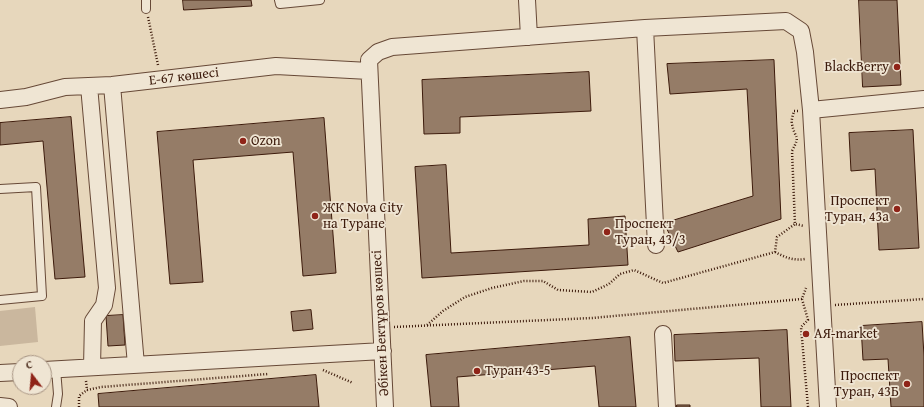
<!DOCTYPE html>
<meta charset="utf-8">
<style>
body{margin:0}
#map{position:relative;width:924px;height:407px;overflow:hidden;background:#e7d7bc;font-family:"Gentium Book Plus",serif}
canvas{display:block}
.north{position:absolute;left:12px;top:355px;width:40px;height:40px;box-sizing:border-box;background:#efe5d3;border:1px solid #a79483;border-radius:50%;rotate:344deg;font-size:11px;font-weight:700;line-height:16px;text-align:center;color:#3c1a0b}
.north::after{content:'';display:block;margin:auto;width:14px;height:18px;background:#8f2418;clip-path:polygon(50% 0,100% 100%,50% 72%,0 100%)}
</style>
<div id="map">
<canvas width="924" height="407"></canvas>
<div class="north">С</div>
</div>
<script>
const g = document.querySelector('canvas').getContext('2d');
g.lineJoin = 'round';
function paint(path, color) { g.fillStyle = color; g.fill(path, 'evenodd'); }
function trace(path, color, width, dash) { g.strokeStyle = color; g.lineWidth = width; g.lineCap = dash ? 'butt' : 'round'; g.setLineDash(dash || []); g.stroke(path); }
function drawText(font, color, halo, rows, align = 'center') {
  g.font = font + ' "Gentium Book Plus",serif'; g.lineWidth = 3.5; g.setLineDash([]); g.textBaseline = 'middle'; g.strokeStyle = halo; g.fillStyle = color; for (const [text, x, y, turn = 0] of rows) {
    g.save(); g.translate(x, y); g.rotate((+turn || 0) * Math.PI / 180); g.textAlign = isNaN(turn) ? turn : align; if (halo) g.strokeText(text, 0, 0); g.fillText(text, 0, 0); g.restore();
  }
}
const green = new Path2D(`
 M 35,307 L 38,342 L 0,346 L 0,311 Z`);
const building = new Path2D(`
 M 183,0 L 251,0 L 252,6 L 184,10 Z
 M 859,0 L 897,0 L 901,85 L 863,87 Z
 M 774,60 L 781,219 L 678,252 L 664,223 L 753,196 L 747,89 L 670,94 L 667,64 Z
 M 589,72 L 591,111 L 460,117 L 460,133 L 424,134 L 422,80 Z
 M 71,117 L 85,277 L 55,279 L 43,141 L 0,145 L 0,123 Z
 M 324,118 L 336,273 L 303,276 L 293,152 L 193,160 L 203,282 L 170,284 L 157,132 Z
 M 913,130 L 919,248 L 879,250 L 875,169 L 851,171 L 849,133 Z
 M 446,165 L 451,253 L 589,245 L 588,219 L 625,216 L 628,265 L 422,278 L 415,167 Z
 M 311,310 L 313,329 L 293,331 L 291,312 Z
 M 123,315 L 125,345 L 108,346 L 106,316 Z
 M 922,322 L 924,356 L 924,407 L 891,407 L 888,359 L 863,360 L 861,326 Z
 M 787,330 L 791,407 L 761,407 L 759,358 L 675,361 L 674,335 Z
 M 630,337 L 636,407 L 599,407 L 595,366 L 457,377 L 459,407 L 431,407 L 426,355 Z
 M 316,375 L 319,407 L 99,407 L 98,394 Z
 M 677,405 L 690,405 L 690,407 L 677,407 Z`);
const path = new Path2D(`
 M 148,17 L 158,65
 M 798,111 L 794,111 C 793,115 791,120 792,124 C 795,140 801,134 792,151 L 795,224 L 804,226
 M 775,252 C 784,257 794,261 805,259
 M 802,299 L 808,320 L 801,327 L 808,407
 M 835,305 L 924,299
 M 427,325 L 443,311 L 465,297 L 492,288 L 524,281 L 543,281 L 558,290 L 592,292 L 609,284 L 620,274 L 634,270 L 663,283 L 775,252 L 777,237 L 795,224
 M 394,327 L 592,318 L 802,299 L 806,288
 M 323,370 L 353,383
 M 86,381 L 87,390
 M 79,407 L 79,396 L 87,390 L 101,387 L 268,374`);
const lane = new Path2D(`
 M 146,0 L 146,9
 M 279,0 L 280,4 L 320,0
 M 0,189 L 36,187 L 42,296 L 0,300
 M 56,369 L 58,394 L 56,407`);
const street = new Path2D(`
 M 527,0 L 529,37
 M 645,28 L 656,245
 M 112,85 L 136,365
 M 89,86 L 107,288 L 104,305 L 93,321 L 92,367
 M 0,100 L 26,97 L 65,87 L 112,85 L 276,66 L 369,71
 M 811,110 L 924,99
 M 663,334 L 667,407
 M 44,370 L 383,351
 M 0,373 L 20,372
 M 0,406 L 9,407
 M 385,407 L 369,60 L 378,52 L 392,47 L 645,28 L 786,21 L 801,31 L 805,52 L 811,110 L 828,407`);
const markers = [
 [897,67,4,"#8f2418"],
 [243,141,4,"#8f2418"],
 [897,209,4,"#8f2418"],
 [315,216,4,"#8f2418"],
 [607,232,4,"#8f2418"],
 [806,334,4,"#8f2418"],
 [477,371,4,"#8f2418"],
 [907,384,4,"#8f2418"]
];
const poiNames = [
 ["BlackBerry",889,67,"right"],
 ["Ozon",251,141],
 ["Проспект",889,201,"right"],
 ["Туран, 43а",889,217,"right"],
 ["ЖК Nova City",323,208],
 ["на Туране",323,224],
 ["Проспект",615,224],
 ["Туран, 43/3",615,240],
 ["АЯ-market",814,334],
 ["Туран 43-5",485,371],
 ["Проспект",899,376,"right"],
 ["Туран, 43Б",899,392,"right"]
];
const streetNames = [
 ["Е-67 көшесі",184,77,-7],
 ["Әбікен Бектұров көшесі",381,323,-93]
];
paint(green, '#cab79e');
paint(building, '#957c67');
trace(building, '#3c1a0b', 1);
trace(lane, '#674937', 10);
trace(street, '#674937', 18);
trace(path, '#3c1a0b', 2.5, [1, 2]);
trace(lane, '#efe5d3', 8);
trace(street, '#efe5d3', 16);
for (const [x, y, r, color] of markers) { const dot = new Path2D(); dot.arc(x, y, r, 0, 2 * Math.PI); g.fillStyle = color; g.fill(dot); trace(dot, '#efe5d3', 1.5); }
drawText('14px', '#3c1a0b', '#efe5d3', poiNames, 'left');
drawText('14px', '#3c1a0b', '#efe5d3', streetNames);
</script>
